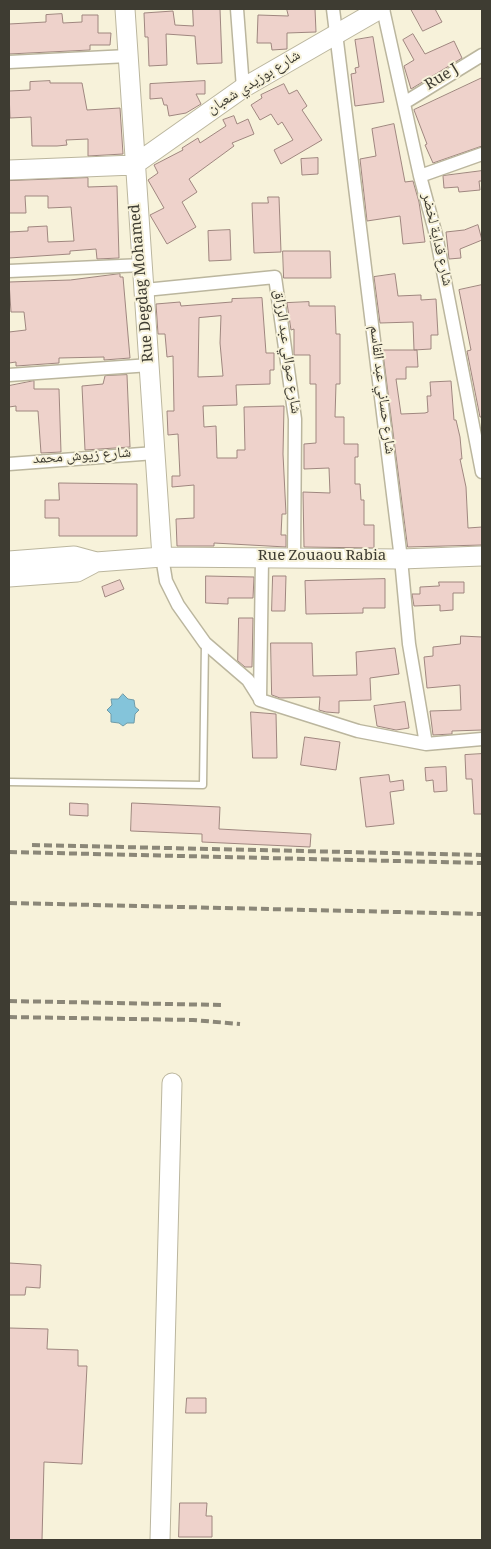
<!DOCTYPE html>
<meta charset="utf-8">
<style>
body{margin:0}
#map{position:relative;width:491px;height:1549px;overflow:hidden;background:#f7f2da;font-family:Georgia,serif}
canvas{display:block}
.frame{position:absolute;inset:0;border:10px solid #3e3c32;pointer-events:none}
</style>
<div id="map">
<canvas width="491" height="1549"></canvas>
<div class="frame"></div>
</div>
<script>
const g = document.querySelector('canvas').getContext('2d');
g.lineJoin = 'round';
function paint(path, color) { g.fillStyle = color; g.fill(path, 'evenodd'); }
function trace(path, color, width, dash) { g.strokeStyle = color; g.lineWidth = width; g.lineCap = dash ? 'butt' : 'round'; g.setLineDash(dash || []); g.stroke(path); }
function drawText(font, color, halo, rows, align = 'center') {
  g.font = font + ' Georgia,"Noto Naskh Arabic",serif'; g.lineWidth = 4; g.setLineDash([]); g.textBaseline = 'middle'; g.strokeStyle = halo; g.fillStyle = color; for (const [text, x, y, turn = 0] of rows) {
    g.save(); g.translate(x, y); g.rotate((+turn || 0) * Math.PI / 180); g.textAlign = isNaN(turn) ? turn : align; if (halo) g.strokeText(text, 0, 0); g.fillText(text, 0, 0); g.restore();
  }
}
const water = new Path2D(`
 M 123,694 L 128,699 L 134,700 L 135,707 L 139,710 L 135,714 L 134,723 L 127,723 L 123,726 L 119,723 L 111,722 L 111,714 L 107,710 L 112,705 L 111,699 L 118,699 Z`);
const building = new Path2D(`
 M 193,9 L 220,9 L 222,63 L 197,64 L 195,36 L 166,34 L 167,65 L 149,66 L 148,37 L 145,37 L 144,13 L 173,11 L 175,25 L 193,26 Z
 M 287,9 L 315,9 L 316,32 L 287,33 L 287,49 L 272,50 L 271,43 L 257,43 L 258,15 L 288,16 Z
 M 411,9 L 435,9 L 442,22 L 423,31 Z
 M 62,14 L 63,23 L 82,22 L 82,15 L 98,15 L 98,33 L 111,33 L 110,45 L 90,45 L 90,50 L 9,54 L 9,24 L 46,22 L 46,15 Z
 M 413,34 L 425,54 L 454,41 L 462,58 L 411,89 L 404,66 L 414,60 L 403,40 Z
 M 373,37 L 384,102 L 355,106 L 351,74 L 356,73 L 355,68 L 359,67 L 355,40 Z
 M 482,78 L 482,146 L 433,163 L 425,145 L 427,144 L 414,110 Z
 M 50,81 L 50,83 L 82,83 L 87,110 L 120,108 L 123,154 L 88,156 L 88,139 L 66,140 L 67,145 L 57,146 L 32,146 L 31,117 L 10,118 L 9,91 L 30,90 L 30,82 Z
 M 205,81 L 205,94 L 196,94 L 201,104 L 186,113 L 169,116 L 167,105 L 164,105 L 162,98 L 150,99 L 150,84 Z
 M 284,84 L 289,94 L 297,90 L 307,106 L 302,110 L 322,140 L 281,164 L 274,150 L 293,140 L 282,122 L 278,125 L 271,114 L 260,120 L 251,105 L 262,98 L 261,95 Z
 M 234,116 L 237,124 L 248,119 L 254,134 L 232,143 L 234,146 L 189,179 L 197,192 L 182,202 L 196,227 L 167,244 L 150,215 L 164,208 L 148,180 L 158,173 L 154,165 L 183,150 L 182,148 L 198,138 L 200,143 L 226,126 L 223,120 Z
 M 394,124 L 405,182 L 413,181 L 419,202 L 425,242 L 403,244 L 400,216 L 367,221 L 360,159 L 376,156 L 372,129 Z
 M 318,158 L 318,174 L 302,175 L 301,159 Z
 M 482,171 L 482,181 L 479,181 L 480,190 L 459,192 L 458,187 L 444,188 L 443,176 Z
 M 88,178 L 88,187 L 117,186 L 119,258 L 97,259 L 96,249 L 70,251 L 70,254 L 9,258 L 9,232 L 28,231 L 28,227 L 47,226 L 48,242 L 74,241 L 71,207 L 48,208 L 48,196 L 25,196 L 26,213 L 9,213 L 9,181 Z
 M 268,197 L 279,197 L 281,252 L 254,253 L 252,203 L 268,203 Z
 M 478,225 L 482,240 L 460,249 L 461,258 L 449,259 L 446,232 L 464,230 Z
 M 230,230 L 231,260 L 209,261 L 208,231 Z
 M 283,251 L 330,251 L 331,278 L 284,278 Z
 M 120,274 L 120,277 L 123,277 L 130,358 L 104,360 L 104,357 L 59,358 L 59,363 L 16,366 L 16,362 L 9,363 L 9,332 L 26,330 L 24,312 L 11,312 L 9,282 L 70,280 Z
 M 395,274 L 398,296 L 421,295 L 421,300 L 436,299 L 438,335 L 431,335 L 431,349 L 414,350 L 413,322 L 380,323 L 374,277 Z
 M 482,285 L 482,417 L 480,417 L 467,351 L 471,350 L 459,290 Z
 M 262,298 L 266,353 L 274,353 L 274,370 L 270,370 L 270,384 L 236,385 L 237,405 L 203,406 L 204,427 L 216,426 L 217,458 L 237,458 L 237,450 L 245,450 L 244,407 L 284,406 L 283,454 L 286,514 L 282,514 L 281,535 L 286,535 L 286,547 L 214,543 L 214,546 L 177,546 L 176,519 L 194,518 L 194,485 L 172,487 L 172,476 L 180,476 L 178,434 L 168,435 L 167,411 L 174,411 L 173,356 L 167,357 L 165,334 L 158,334 L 156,304 L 180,302 L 181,306 L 232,302 L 232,299 ZM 221,316 L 220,343 L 223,376 L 198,377 L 199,318 Z
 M 309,302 L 309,306 L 335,306 L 336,334 L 340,334 L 340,384 L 336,384 L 335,417 L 344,417 L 344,444 L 358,444 L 358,457 L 355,457 L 355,484 L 360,484 L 361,500 L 364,500 L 364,525 L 374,525 L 374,548 L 304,547 L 303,492 L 330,493 L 329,468 L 304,469 L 304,444 L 316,443 L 316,384 L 310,384 L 310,355 L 294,355 L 294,329 L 291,330 L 287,303 Z
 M 383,350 L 417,350 L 418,367 L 406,367 L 406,379 L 396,379 L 401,414 L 425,413 L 428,412 L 427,396 L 431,396 L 430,382 L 451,381 L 454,420 L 456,420 L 460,437 L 462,459 L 460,459 L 466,487 L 468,528 L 482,527 L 482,545 L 408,547 Z
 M 127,375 L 130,447 L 85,450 L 82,386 L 103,384 L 105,376 Z
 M 34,381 L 34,389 L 59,389 L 61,452 L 41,453 L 38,411 L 16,411 L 16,406 L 9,407 L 9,386 Z
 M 59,483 L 137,484 L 137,536 L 59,536 L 59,518 L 45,518 L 45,500 L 59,500 Z
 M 206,576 L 254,577 L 253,598 L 228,598 L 228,604 L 206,603 Z
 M 273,576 L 286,576 L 285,611 L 272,611 Z
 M 385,579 L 385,608 L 363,608 L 363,613 L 306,614 L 305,581 Z
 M 120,580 L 124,589 L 105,597 L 102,587 Z
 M 439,582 L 464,582 L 464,593 L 453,593 L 453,610 L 440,611 L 440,605 L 414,606 L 412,594 L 420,594 L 420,587 L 439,586 Z
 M 239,618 L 253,618 L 252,667 L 245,667 L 238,661 Z
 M 461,636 L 482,637 L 482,730 L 452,731 L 452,734 L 433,735 L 430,711 L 461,710 L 460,685 L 427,688 L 424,657 L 433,656 L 433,647 L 460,644 Z
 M 271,643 L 312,643 L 313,676 L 357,675 L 356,652 L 395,648 L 399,674 L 370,678 L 371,700 L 339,701 L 339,713 L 326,712 L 319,710 L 320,697 L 280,698 L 272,695 Z
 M 405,702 L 409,728 L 396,730 L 377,726 L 374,706 Z
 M 251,712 L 276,714 L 277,758 L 253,758 Z
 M 305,737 L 340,742 L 336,770 L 301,765 Z
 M 482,754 L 482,814 L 474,814 L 472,779 L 466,779 L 465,755 Z
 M 446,767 L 447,791 L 434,792 L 433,780 L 426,781 L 425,768 Z
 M 389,775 L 390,782 L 403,780 L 404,790 L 390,792 L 394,824 L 366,827 L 360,778 Z
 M 70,803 L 88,804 L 88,816 L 70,815 Z
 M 132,803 L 220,807 L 219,829 L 311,834 L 310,847 L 202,842 L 202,834 L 131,831 Z
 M 9,1263 L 41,1265 L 40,1288 L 26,1287 L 25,1295 L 9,1295 Z
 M 9,1328 L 48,1329 L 47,1349 L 78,1350 L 78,1366 L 87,1366 L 82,1464 L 44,1462 L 42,1540 L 9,1540 Z
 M 187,1398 L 206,1398 L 206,1413 L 186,1413 Z
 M 180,1503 L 207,1503 L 206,1516 L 212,1516 L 212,1537 L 179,1537 Z`);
const lane = new Path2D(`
 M 9,782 L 203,785 L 205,643`);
const street = new Path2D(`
 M 237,9 L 243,88
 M 333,9 L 401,559 L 409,644 L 426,744
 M 383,9 L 420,176 L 436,235 L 482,472
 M 9,62 L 128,56
 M 404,103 L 482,55
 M 420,176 L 482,154
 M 9,271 L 143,265
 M 145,290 L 275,277 L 295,419 L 294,558
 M 9,375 L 150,365
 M 9,464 L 155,453
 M 162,557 L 166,581 L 178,605 L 205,643 L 248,680 L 260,699
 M 262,558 L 260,700 L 358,731 L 426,744 L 482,739`);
const secondary = new Path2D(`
 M 125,9 L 162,557
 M 9,170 L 134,165 L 243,88 L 380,9
 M 9,561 L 74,556 L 96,562 L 162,557 L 401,559 L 482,556
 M 9,577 L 77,572 L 96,562
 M 160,1540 L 172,1083`);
const rail = new Path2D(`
 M 32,845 L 482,855
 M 9,852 L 482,863
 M 9,903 L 482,914
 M 9,1001 L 221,1005
 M 9,1017 L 193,1020 L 240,1024`);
const streetNames = [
 ["Rue J",443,79,-31],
 ["شارع بوزيدي شعبان",255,84,-32],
 ["شارع قداية لخضر",435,240,77],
 ["Rue Degdag Mohamed",144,283,-95],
 ["شارع صوالي عبد الرزاق",285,352,82],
 ["شارع حساني عبد القاسم",380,390,83],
 ["شارع زيوش محمد",82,458,-4],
 ["Rue Zouaou Rabia",322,558]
];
paint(water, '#84c4da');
trace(water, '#6f9ba8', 1);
paint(building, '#eed2cb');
trace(building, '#9f867f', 1);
trace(lane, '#bbb69e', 9);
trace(street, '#bbb69e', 15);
trace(secondary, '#bbb69e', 21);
trace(lane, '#fff', 6);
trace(street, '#fff', 12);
trace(secondary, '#fff', 19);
trace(rail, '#8b8778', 4, [8, 4]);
drawText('15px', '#3e3c32', '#f7f2da', streetNames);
</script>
